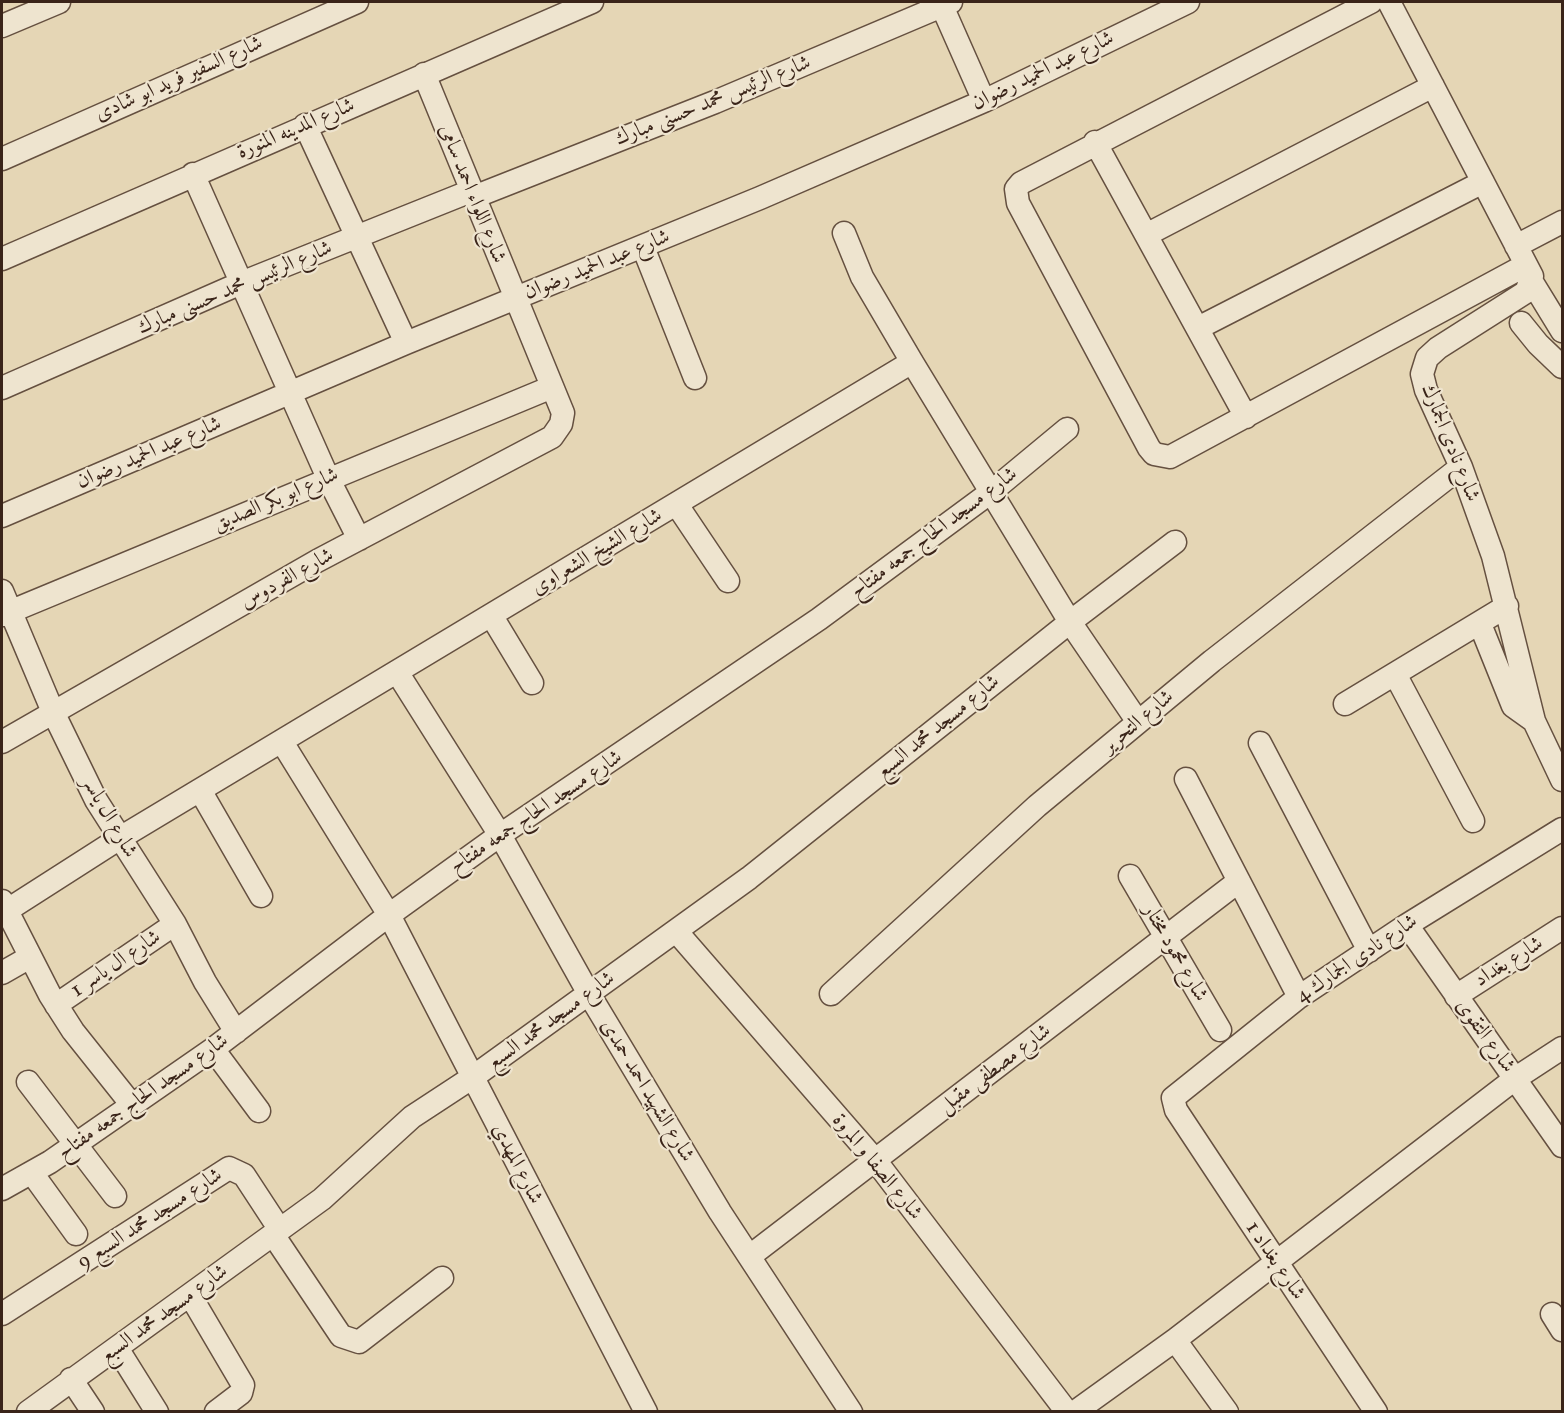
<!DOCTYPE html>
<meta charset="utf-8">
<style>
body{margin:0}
#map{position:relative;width:1564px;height:1413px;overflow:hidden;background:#e5d6b5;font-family:"IM FELL Great Primer",serif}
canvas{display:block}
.frame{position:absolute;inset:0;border:3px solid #3a2419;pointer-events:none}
</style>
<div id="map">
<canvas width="1564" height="1413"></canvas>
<div class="frame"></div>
</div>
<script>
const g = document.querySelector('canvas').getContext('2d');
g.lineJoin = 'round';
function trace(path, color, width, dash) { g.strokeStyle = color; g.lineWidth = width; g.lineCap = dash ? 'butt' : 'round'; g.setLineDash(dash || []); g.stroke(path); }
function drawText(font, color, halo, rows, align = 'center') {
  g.font = font + ' "IM FELL Great Primer",Amiri,serif'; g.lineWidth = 4.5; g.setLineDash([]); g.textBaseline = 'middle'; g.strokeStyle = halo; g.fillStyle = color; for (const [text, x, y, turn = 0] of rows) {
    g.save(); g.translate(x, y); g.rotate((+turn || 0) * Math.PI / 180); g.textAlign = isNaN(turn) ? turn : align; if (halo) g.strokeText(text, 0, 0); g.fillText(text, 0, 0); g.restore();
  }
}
const minor = new Path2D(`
 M 1371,2 L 1021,183 L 1016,189 L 1018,203 L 1149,448 L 1154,454 L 1170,457 L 1526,265
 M 1389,2 L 1532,276 L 1526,292 L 1438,348 L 1427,358 L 1422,374 L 1426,390 L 1461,467 L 1493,556 L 1534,721 L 1562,780
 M 942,6 L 984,101
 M 2,26 L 59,2
 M 305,125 L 406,343
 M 1095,142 L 1246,417
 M 2,159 L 357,2
 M 193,174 L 328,478 L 359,539
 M 474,197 L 715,102 L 951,2
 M 844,233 L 862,277 L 912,362 L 1070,622 L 1138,722
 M 1146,235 L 1433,86
 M 1516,246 L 1562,222
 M 643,247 L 695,378
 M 2,259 L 592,2
 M 1532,282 L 1562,331
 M 1521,323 L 1538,344 L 1562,367
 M 1198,328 L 1483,182
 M 2,388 L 241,283 L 471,191
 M 677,505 L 728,581
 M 2,516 L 406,343 L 760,198 L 984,101 L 1188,2
 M 2,591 L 53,712 L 96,800 L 175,924 L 205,982 L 236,1032
 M 2,615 L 552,387
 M 491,615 L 532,683
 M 1480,624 L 1513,706 L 1534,721
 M 397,672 L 500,835 L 589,994 L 720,1212 L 851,1412
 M 1395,674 L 1473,821
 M 1345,704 L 1507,606
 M 2,742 L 317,561 L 552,437 L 561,424 L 563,413 L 424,74
 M 282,742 L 389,915 L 646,1412
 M 1260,743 L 1369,951
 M 1186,779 L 1299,997
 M 201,792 L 261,896
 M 1130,876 L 1220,1030
 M 2,901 L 50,995 L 73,1031 L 132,1105
 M 6,911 L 120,838 L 912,362
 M 1407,925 L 1562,1146
 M 676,931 L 875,1160 L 1067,1412
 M 2,973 L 30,957
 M 831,994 L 1037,806 L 1212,661 L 1461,467
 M 1456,996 L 1562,928
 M 56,1005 L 175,924
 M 213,1049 L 259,1111
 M 28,1082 L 115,1196
 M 32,1173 L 76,1234
 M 2,1189 L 50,1162 L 213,1049 L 389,915 L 500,835 L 819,619 L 991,492 L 1067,429
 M 274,1236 L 341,1336 L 359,1342 L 442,1278
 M 750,1256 L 1239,881
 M 190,1295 L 243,1385 L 241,1393 L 216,1412
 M 2,1314 L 229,1168 L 244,1175 L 280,1230
 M 1552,1314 L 1562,1330
 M 1175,1340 L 1227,1412
 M 117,1348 L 157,1412
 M 71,1379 L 93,1412
 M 28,1412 L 322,1199 L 412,1117 L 473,1077 L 749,878 L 1070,622 L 1175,542
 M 1075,1412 L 1175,1340 L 1516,1078 L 1562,1048
 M 1376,1412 L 1176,1110 L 1173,1098 L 1299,997 L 1407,925 L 1562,829`);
const streetNames = [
 ["شارع عبد الحميد رضوان",1043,71,-26],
 ["شارع السفير فريد ابو شادى",179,79,-24],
 ["شارع الرئيس محمد حسنى مبارك",713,101,-22],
 ["شارع المدينه المنورة",296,129,-23],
 ["شارع اللواء احمد سامى",472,194,68],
 ["شارع عبد الحميد رضوان",597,265,-22],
 ["شارع الرئيس محمد حسنى مبارك",235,288,-23],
 ["شارع نادى الجمارك",1450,443,68],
 ["شارع عبد الحميد رضوان",149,453,-23],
 ["شارع ابو بكر الصديق",276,500,-23],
 ["شارع مسجد الحاج جمعه مفتاح",934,533,-37],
 ["شارع الشيخ الشعراوى",597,552,-31],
 ["شارع الفردوس",287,579,-29],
 ["شارع التحرير",1138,722,-40],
 ["شارع مسجد محمد السبع",938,727,-39],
 ["شارع مسجد الحاج جمعه مفتاح",536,812,-34],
 ["شارع ال ياسر",109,817,60],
 ["شارع محمود مختار",1175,953,60],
 ["شارع نادى الجمارك 4",1357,959,-34],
 ["شارع بغداد",1509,962,-32],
 ["شارع ال ياسر 1",116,964,-34],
 ["شارع مسجد محمد السبع",551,1021,-36],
 ["شارع التقوى",1485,1036,54],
 ["شارع مصطفى مقبل",995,1069,-37],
 ["شارع الشهيد احمد حمدى",647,1091,59],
 ["شارع مسجد الحاج جمعه مفتاح",143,1097,-35],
 ["شارع المهدي",517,1164,63],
 ["شارع الصفا و المروة",877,1167,51],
 ["شارع مسجد محمد السبع 9",150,1219,-33],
 ["شارع بغداد 1",1275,1261,56],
 ["شارع مسجد محمد السبع",164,1314,-36]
];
trace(minor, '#655040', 25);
trace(minor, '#eee4cf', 22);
drawText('21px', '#3a2419', '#eee4cf', streetNames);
</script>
